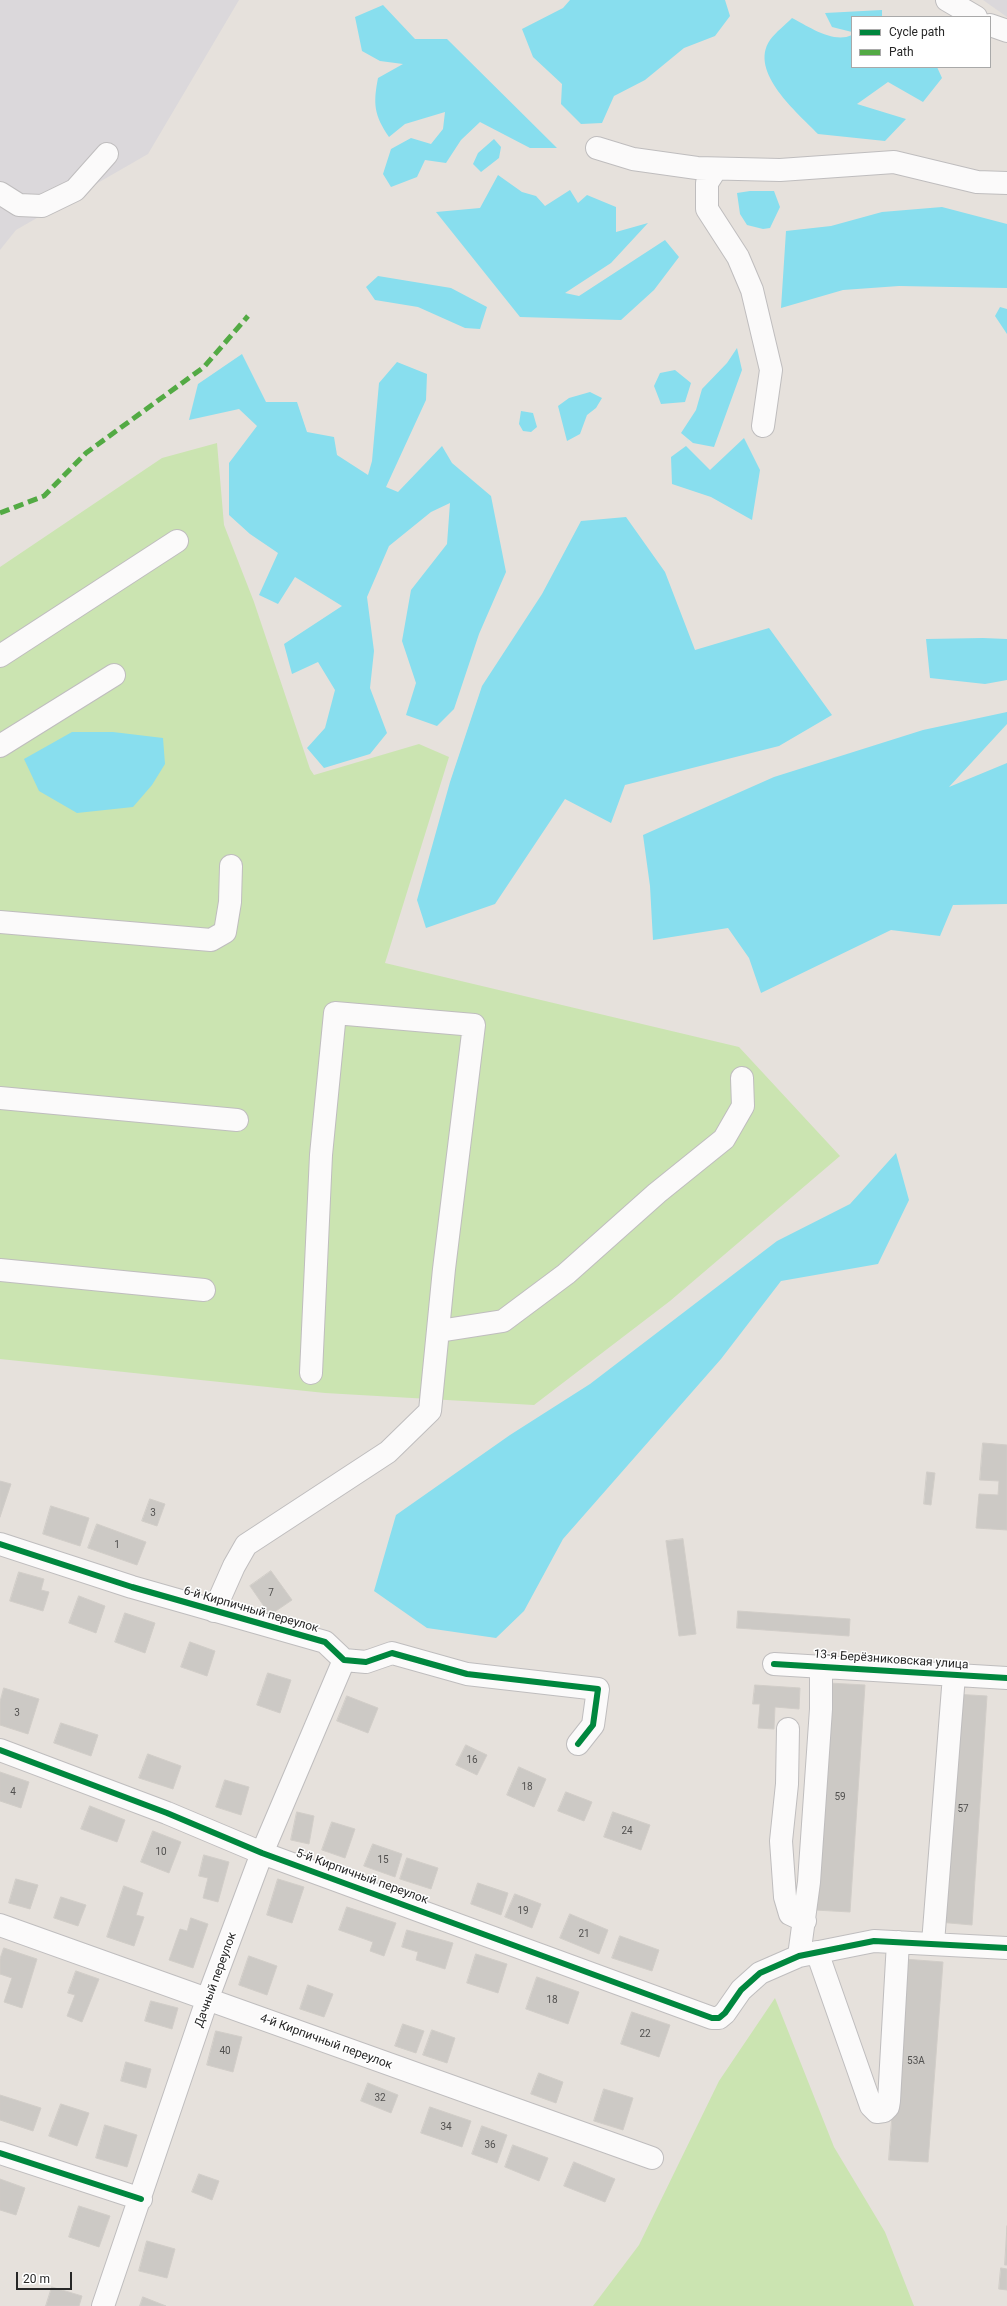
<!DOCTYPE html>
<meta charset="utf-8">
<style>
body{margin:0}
#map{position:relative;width:1007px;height:2306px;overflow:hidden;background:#e6e1dc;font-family:Roboto,sans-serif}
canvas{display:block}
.legend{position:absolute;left:851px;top:16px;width:140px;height:52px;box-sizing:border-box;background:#fff;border:1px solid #a9a9a9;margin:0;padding:5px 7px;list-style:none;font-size:12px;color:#272727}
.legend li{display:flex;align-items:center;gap:8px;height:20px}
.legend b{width:20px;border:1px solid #a9a9a9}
.scale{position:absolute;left:16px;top:2272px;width:56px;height:18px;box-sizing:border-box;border:2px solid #272727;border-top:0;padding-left:5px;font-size:12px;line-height:14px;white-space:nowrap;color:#272727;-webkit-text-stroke:3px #fff;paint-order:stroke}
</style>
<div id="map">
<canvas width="1007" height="2306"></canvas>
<ul class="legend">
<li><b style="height:5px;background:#00873e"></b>Cycle path</li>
<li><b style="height:5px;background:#53aa44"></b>Path</li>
</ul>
<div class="scale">20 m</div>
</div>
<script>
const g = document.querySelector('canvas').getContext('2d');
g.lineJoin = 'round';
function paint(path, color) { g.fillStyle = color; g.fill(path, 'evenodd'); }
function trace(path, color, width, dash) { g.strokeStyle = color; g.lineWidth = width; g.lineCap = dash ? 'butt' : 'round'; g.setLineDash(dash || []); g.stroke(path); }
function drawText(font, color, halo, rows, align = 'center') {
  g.font = font + ' Roboto,sans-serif'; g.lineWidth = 3; g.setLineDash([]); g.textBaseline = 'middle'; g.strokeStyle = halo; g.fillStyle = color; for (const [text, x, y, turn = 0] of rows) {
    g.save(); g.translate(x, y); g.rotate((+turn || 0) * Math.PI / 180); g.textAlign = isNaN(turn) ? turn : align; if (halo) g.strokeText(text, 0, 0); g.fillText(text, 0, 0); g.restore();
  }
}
const industrial = new Path2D(`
 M 0,0 L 239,0 L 148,154 L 16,230 L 0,250 Z
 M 983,0 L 1007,0 L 1007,17 Z`);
const green = new Path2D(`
 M 217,443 L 224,525 L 254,602 L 310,769 L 314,775 L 419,744 L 449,757 L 385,963 L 739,1047 L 840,1156 L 670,1301 L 534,1405 L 325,1393 L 0,1359 L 0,567 L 162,458 Z
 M 775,1998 L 834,2147 L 885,2232 L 914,2306 L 593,2306 L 639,2245 L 719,2081 Z`);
const water = new Path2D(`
 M 570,0 L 725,0 L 730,16 L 715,36 L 684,48 L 645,80 L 614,96 L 602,123 L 581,124 L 561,104 L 562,84 L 533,57 L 522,29 L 563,8 Z
 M 383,5 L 415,39 L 447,39 L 557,148 L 530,148 L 480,122 L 461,140 L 446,163 L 425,160 L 417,177 L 391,187 L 383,174 L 391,149 L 411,138 L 431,144 L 443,129 L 445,112 L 405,124 L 389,137 C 374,115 373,104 378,78 L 403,64 L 380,61 L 362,51 L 355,17 Z
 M 882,10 L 882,17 L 852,17 L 852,32 L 832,27 L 825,13 Z
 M 792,18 C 808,26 833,44 852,35 L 852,67 L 937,67 L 942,78 L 923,102 L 888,82 L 857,104 L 906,119 L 885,141 L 818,134 C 798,113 748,72 770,40 C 776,32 785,25 792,18 Z
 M 494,139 L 501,147 L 499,158 L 481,172 L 473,164 L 478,153 Z
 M 498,175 L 522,192 L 536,196 L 545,206 L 570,190 L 578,203 L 587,195 L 616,207 L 616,232 L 648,223 L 611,263 L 565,293 L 579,296 L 665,240 L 679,257 L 654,290 L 621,320 L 520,317 L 436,212 L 480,208 Z
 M 750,191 L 774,191 L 780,207 L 770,228 L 763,229 L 747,225 L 740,214 L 737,193 Z
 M 942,207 L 1007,224 L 1007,288 L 899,286 L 843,290 L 781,308 L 786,231 L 831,226 L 882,212 Z
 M 378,276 L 451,288 L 487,307 L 480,329 L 465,328 L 418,307 L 375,300 L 366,287 Z
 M 1000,307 L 1007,309 L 1007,334 L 995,316 Z
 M 737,348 L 742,370 L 714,447 L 693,443 L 681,433 L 696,410 L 702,389 L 727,363 Z
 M 242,354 L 266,402 L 297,402 L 307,432 L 334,437 L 337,455 L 368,475 L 372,461 L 379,383 L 397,362 L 427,374 L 426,400 L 386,487 L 398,492 L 442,446 L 452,463 L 491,496 L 506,572 L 479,634 L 454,709 L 437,726 L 406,715 L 416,683 L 402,641 L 411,590 L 447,544 L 450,503 L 431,512 L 389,546 L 367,597 L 374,651 L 370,688 L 387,733 L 370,754 L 324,768 L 307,748 L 325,728 L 335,690 L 318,662 L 292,674 L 284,644 L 342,606 L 295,577 L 278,604 L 259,595 L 278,553 L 250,534 L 229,515 L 229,463 L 257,426 L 239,409 L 189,420 L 198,384 Z
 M 675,370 L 691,383 L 685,402 L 661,404 L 654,386 L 660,373 Z
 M 590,392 L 602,398 L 596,408 L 587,415 L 580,434 L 567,441 L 558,406 L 569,398 Z
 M 521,411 L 533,413 L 537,427 L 531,432 L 523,431 L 519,424 Z
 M 744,438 L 760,470 L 752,520 L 711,497 L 672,484 L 671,457 L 686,446 L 710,470 Z
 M 626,517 L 665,572 L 695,650 L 769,628 L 832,715 L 779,746 L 625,785 L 611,823 L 565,799 L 495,904 L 426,928 L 417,900 L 450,782 L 482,686 L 542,594 L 581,521 Z
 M 983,638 L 1007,639 L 1007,680 L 985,684 L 930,678 L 926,639 Z
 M 1007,712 L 1007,724 L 949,787 L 1007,763 L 1007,904 L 953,905 L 940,936 L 891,930 L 761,993 L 749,958 L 728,928 L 653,940 L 650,886 L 643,835 L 774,777 L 923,730 Z
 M 72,732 L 113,732 L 163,738 L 165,764 L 152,785 L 133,807 L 77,813 L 39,791 L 24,759 Z
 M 896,1153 L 909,1200 L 878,1264 L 781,1281 L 721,1359 L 563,1539 L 524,1611 L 496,1638 L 427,1628 L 374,1591 L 396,1515 L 510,1435 L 590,1384 L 777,1241 L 850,1204 Z`);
const building = new Path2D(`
 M 983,1443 L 1007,1445 L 1007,1530 L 976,1528 L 979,1494 L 998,1495 L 999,1481 L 980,1480 Z
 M 927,1472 L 935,1473 L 931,1505 L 924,1504 Z
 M 0,1481 L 11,1484 L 0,1517 Z
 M 150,1499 L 165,1504 L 157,1526 L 142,1521 Z
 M 51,1506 L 89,1518 L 80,1546 L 43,1534 Z
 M 97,1524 L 146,1542 L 137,1565 L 88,1548 Z
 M 683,1539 L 696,1634 L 679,1636 L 666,1541 Z
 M 271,1571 L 292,1600 L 270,1615 L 250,1586 Z
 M 19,1572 L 44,1579 L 41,1590 L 49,1592 L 43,1611 L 10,1601 Z
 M 79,1596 L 105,1606 L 96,1633 L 69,1623 Z
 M 738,1611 L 850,1619 L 849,1636 L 737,1628 Z
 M 125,1613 L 155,1623 L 145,1653 L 115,1642 Z
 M 190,1642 L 215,1651 L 207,1676 L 181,1667 Z
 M 268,1673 L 291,1680 L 280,1713 L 257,1705 Z
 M 829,1683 L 865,1685 L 850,1912 L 815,1910 Z
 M 755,1685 L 800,1688 L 799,1709 L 775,1707 L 774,1729 L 758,1728 L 760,1704 L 753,1704 Z
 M 4,1688 L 39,1699 L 28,1734 L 0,1725 L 0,1702 Z
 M 954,1694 L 987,1696 L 972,1925 L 938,1922 Z
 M 347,1696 L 378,1708 L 368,1733 L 337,1721 Z
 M 61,1723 L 98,1735 L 91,1756 L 54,1743 Z
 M 466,1745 L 487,1755 L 477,1775 L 456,1765 Z
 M 148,1754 L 181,1766 L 173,1789 L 139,1778 Z
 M 519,1767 L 546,1779 L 534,1807 L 507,1795 Z
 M 0,1772 L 29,1782 L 21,1808 L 0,1801 Z
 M 225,1780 L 249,1787 L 241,1815 L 216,1807 Z
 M 566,1792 L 592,1802 L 584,1821 L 558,1811 Z
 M 90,1806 L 125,1820 L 117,1842 L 81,1829 Z
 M 297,1812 L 314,1816 L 309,1844 L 291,1840 Z
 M 613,1812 L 650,1825 L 641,1850 L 604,1837 Z
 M 332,1822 L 355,1829 L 345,1858 L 322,1850 Z
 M 153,1831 L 181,1842 L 169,1873 L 141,1862 Z
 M 373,1844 L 402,1854 L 395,1877 L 364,1866 Z
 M 204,1855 L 229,1862 L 218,1902 L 203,1898 L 208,1878 L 199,1876 Z
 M 407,1858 L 438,1868 L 431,1889 L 400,1879 Z
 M 16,1879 L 38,1885 L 30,1909 L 9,1903 Z
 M 278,1879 L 304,1887 L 292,1923 L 267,1915 Z
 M 478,1883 L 508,1893 L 501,1915 L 471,1904 Z
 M 124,1886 L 143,1893 L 136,1915 L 144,1917 L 134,1946 L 107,1937 Z
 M 515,1894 L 541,1904 L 532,1928 L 505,1917 Z
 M 61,1897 L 86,1905 L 78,1926 L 54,1918 Z
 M 347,1907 L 396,1923 L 384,1956 L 370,1951 L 373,1942 L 339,1930 Z
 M 570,1914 L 608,1930 L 599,1954 L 560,1938 Z
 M 191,1918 L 208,1924 L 193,1968 L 169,1960 L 180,1929 L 187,1931 Z
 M 407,1930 L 453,1943 L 445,1969 L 416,1960 L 418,1952 L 402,1947 Z
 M 620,1936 L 659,1950 L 652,1971 L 612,1958 Z
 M 4,1948 L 37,1959 L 22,2008 L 4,2002 L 12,1978 L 0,1974 L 0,1959 Z
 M 476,1954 L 507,1964 L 498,1993 L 467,1983 Z
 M 249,1956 L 277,1966 L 267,1995 L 239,1985 Z
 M 904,1959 L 943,1962 L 928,2162 L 889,2160 Z
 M 76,1971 L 99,1979 L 82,2022 L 67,2016 L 75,1995 L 68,1993 Z
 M 537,1977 L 579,1992 L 568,2024 L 526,2009 Z
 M 308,1985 L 333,1994 L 324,2017 L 300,2009 Z
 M 151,2001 L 178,2008 L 172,2029 L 145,2021 Z
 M 632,2012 L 670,2025 L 659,2057 L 621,2044 Z
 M 403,2024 L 424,2031 L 416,2053 L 395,2046 Z
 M 432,2030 L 455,2038 L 447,2063 L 423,2055 Z
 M 216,2031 L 242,2037 L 233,2072 L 207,2065 Z
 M 126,2062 L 151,2069 L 146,2088 L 121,2081 Z
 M 539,2073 L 563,2082 L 556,2103 L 531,2094 Z
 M 368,2083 L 398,2095 L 391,2113 L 361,2101 Z
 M 604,2089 L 633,2098 L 623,2130 L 594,2121 Z
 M 0,2095 L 41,2108 L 33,2131 L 0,2120 Z
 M 61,2104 L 89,2113 L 77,2146 L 49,2136 Z
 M 430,2107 L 471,2121 L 462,2147 L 421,2133 Z
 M 105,2125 L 137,2135 L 127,2167 L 96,2158 Z
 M 482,2126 L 507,2135 L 497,2163 L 472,2154 Z
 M 513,2145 L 548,2158 L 539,2181 L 505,2167 Z
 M 574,2162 L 615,2179 L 605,2202 L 564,2186 Z
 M 199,2174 L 219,2181 L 212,2200 L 192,2192 Z
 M 0,2179 L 25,2188 L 16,2215 L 0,2210 Z
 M 79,2206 L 110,2216 L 99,2247 L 69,2237 Z
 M 1007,2226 L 1007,2265 L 1005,2265 Z
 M 147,2241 L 175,2249 L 167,2278 L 139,2271 Z
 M 1001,2268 L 1007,2269 L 1007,2290 L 999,2289 Z
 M 52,2287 L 82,2296 L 79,2306 L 46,2306 Z
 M 143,2297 L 166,2306 L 140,2306 Z`);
const minor = new Path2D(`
 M 947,0 L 976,17
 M 990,25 L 1007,31
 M 597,148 L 633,159 L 697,168 L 780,170 L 894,162 L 977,182 L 1007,183
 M 716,169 L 707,183 L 707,209 L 738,257 L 752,290 L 771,370 L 763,426
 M 0,193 L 19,205 L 42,206 L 75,190 L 107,154
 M 0,656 L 177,541
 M 0,746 L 114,675
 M 0,922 L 211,940 L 225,932 L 230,902 L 231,866
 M 0,1098 L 237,1120
 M 0,1270 L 204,1290
 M 439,1331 L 503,1321 L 566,1274 L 657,1193 L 724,1139 L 743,1106 L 742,1078
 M 0,1544 L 132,1587 L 325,1642 L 344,1660 L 366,1662 L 392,1653 L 467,1674 L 598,1689 L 593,1725 L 578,1744
 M 214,1611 L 234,1566 L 246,1545 L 388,1452 L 430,1411 L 444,1269 L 474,1025 L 335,1013 L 321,1155 L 311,1373
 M 774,1664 L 1007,1678
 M 788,1729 L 787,1784 L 781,1841 L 785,1897 L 790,1914 L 805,1921
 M 0,1750 L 167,1813 L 262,1853 L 712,2018 L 719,2018 L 725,2013 L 741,1990 L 760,1973 L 799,1956 L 874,1941 L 1007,1948
 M 0,1925 L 652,2158
 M 933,1943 L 954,1675
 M 817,1952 L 871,2106 L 877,2112 L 884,2111 L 888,2107 L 889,2101 L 898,1942
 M 799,1956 L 809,1882 L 821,1709 L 821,1667
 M 0,2153 L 141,2199
 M 103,2306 L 207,2000 L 262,1853 L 344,1660`);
const quiet = new Path2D(`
 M 0,513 L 44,496 L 86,453 L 204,367 L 248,316`);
const cycleway = new Path2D(`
 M 0,1544 L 132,1587 L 325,1642 L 344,1660 L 366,1662 L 392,1653 L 467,1674 L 598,1689 L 593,1725 L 578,1744
 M 774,1664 L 1007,1678
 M 0,1750 L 167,1813 L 262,1853 L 712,2018 L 719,2018 L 725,2013 L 741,1990 L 760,1973 L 799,1956 L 874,1941 L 1007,1948
 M 0,2153 L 141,2199`);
const numberNames = [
 ["3",153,1513],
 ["1",117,1545],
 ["7",271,1593],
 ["3",17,1713],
 ["16",472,1760],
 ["18",527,1787],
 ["4",13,1792],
 ["59",840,1797],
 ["57",963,1809],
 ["24",627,1831],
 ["10",161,1852],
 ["15",383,1860],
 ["19",523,1911],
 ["21",584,1934],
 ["18",552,2000],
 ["22",645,2034],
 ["40",225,2051],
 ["53А",916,2061],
 ["32",380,2098],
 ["34",446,2127],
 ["36",490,2145]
];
const streetNames = [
 ["6-й Кирпичный переулок",251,1610,16],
 ["13-я Берёзниковская улица",891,1660,4],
 ["5-й Кирпичный переулок",362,1877,20],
 ["Дачный переулок",216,1980,-70],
 ["4-й Кирпичный переулок",326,2042,20]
];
paint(industrial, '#dbd8db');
paint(green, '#cbe4b1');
paint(water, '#88deee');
paint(building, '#ccc9c5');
trace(building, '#d1cdc8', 1);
trace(minor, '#bfbdbe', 24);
trace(minor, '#fbfafa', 22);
trace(quiet, '#53aa44', 5, [10, 5]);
trace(cycleway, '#00873e', 6);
drawText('10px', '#51504f', null, numberNames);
drawText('12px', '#272727', '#fff', streetNames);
</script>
